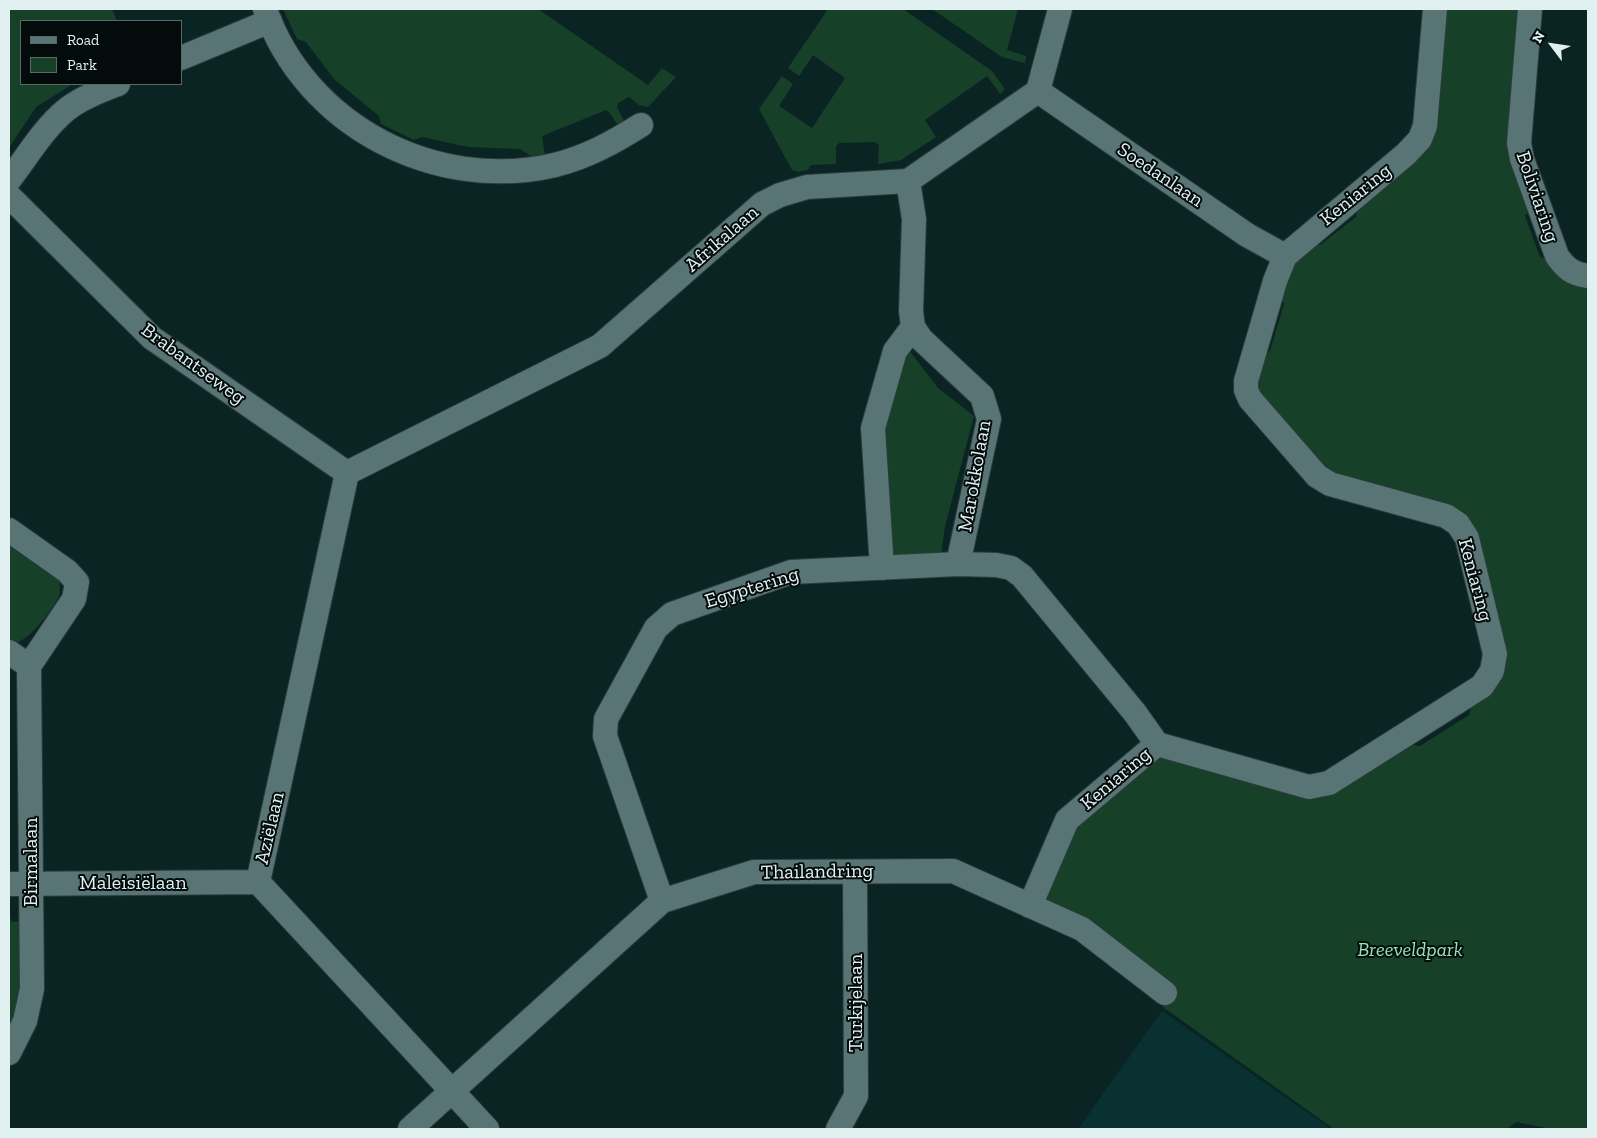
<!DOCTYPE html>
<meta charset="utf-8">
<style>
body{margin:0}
#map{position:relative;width:1597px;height:1138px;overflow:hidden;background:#0a2424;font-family:"Zilla Slab",serif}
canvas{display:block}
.frame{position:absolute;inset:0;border:10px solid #e1f1f1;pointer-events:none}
.legend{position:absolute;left:20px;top:20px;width:162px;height:65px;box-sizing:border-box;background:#030b0b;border:1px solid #5c6767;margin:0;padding:6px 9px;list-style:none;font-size:15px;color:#e1f1f1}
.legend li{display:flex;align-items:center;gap:10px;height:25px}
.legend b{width:25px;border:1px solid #5c6767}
.north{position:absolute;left:1527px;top:20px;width:50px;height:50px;-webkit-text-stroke:4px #030b0b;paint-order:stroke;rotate:301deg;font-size:14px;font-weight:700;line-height:20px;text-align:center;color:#e1f1f1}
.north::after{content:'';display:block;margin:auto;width:18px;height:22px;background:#e1f1f1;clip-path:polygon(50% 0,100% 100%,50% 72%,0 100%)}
</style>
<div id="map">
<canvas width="1597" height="1138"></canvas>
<div class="frame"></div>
<ul class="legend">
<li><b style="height:6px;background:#597475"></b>Road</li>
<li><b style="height:14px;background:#174029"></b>Park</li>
</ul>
<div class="north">N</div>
</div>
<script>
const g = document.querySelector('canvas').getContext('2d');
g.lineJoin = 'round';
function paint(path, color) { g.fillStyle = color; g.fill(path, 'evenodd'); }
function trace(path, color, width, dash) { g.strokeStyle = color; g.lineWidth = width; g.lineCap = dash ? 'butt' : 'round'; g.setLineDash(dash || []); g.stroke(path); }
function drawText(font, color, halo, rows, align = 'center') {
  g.font = font + ' "Zilla Slab",serif'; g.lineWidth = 4; g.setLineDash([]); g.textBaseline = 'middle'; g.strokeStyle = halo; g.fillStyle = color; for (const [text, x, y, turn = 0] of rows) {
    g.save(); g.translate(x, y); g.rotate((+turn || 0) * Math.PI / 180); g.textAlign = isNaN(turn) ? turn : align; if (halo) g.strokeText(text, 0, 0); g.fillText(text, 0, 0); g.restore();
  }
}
const built = new Path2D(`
 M 1162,1011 L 1331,1129 L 1078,1129 Z`);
const green = new Path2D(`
 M 9,9 L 112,9 L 117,21 L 21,21 L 21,84 L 73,84 L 36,107 L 9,148 Z
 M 283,9 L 538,9 L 648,85 L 662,68 L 676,77 L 648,107 L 639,105 L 629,97 L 618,103 L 617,107 L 624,121 L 619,127 L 609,112 L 606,110 L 542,136 L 545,156 L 534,158 L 520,149 L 468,147 L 422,137 L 414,140 L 381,124 L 379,116 L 334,79 L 306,42 L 297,39 Z
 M 828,9 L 903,9 L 992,71 L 1005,89 L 1000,94 L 987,76 L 925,120 L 936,137 L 901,160 L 878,164 L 879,145 L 875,142 L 839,143 L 836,146 L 836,164 L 811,165 L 808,170 L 798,172 L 792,170 L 759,109 L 782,76 L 793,84 L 779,106 L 812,128 L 845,78 L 813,55 L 799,76 L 788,68 Z
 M 932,9 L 1018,9 L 1007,50 L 1026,56 L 1025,63 L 1002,57 Z
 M 1442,9 L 1523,9 L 1531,206 L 1525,216 L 1540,257 L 1551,260 L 1588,284 L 1588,1129 L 1551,1129 L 1516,1122 L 1507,1129 L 1334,1129 L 1163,1007 L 1176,991 L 1051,906 L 1047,898 L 1046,888 L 1074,824 L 1153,760 L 1162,757 L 1306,793 L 1405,744 L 1420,746 L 1469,715 L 1473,701 L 1490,688 L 1475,538 L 1333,478 L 1256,393 L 1261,356 L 1270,351 L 1284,304 L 1279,294 L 1285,273 L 1310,244 L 1320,245 L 1356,217 L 1358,204 L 1418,155 Z
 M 902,341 L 938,388 L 974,416 L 945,526 L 941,554 L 890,557 L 885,414 Z
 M 9,544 L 58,578 C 60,584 61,592 58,598 C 51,611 32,637 18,642 L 9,639 Z
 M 9,915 L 12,922 L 21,921 L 20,1003 L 9,1036 Z`);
const minor = new Path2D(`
 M 265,9 C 306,126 436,193 555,165 C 587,157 614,142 641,125
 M 1530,9 L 1519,143 L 1522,159 L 1557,256 C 1566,269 1573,274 1588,276
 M 181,58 L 270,21
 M 1038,91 L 1247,235 L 1285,256
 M 9,180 C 27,157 43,129 66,110 C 81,98 100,91 118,84
 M 908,181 L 914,219 L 911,311 L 913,327 L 921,339 L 982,396 L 989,419 L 958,564
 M 9,196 L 152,338 L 347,473
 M 347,473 L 600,346 L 762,204 L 780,195 L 807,187 L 908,181 L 1038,91 L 1060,9
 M 347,473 L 258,882 L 487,1129
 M 9,530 L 67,571 L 77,582 L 74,599 L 29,666 L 9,652
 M 882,568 L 873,428 L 895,351 L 913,327
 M 1157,744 L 1309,787 L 1329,783 L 1482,686 L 1492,671 L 1495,654 L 1467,538 L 1458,524 L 1446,516 L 1330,484 L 1317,476 L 1250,399 L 1246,390 L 1246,381 L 1275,281 L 1285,256 L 1406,154 L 1420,139 L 1425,126 L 1435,9
 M 9,884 L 258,882
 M 662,901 L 605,736 L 606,719 L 656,628 L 672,614 L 791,572 L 958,564 L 996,565 L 1011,568 L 1022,576 L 1135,713 L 1157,744
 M 1030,906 L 1067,820 L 1157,744
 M 9,1053 L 25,1021 L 32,989 L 29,666
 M 410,1129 L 662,901 L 754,872 L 953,871 L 1082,929 L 1165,993
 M 838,1129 L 856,1096 L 855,872`);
const streetNames = [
 ["Soedanlaan",1160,175,34],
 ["Keniaring",1356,195,-39],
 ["Boliviaring",1537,197,71],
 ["Afrikalaan",722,239,-41],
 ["Brabantseweg",193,364,36],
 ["Marokkolaan",975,476,-80],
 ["Keniaring",1475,580,75],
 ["Egyptering",752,588,-17],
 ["Keniaring",1116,779,-40],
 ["Aziëlaan",270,828,-77],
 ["Birmalaan",31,862,-90],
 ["Thailandring",817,872,-1],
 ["Maleisiëlaan",133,883],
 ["Turkijelaan",856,1003,-90]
];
const parkNames = [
 ["Breeveldpark",1410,950]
];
paint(built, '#0a3132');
paint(green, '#174029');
trace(minor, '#2d3b3b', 26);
trace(minor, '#597475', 24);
drawText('20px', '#e1f1f1', '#030b0b', streetNames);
drawText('italic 20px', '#97e4b4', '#030b0b', parkNames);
</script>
